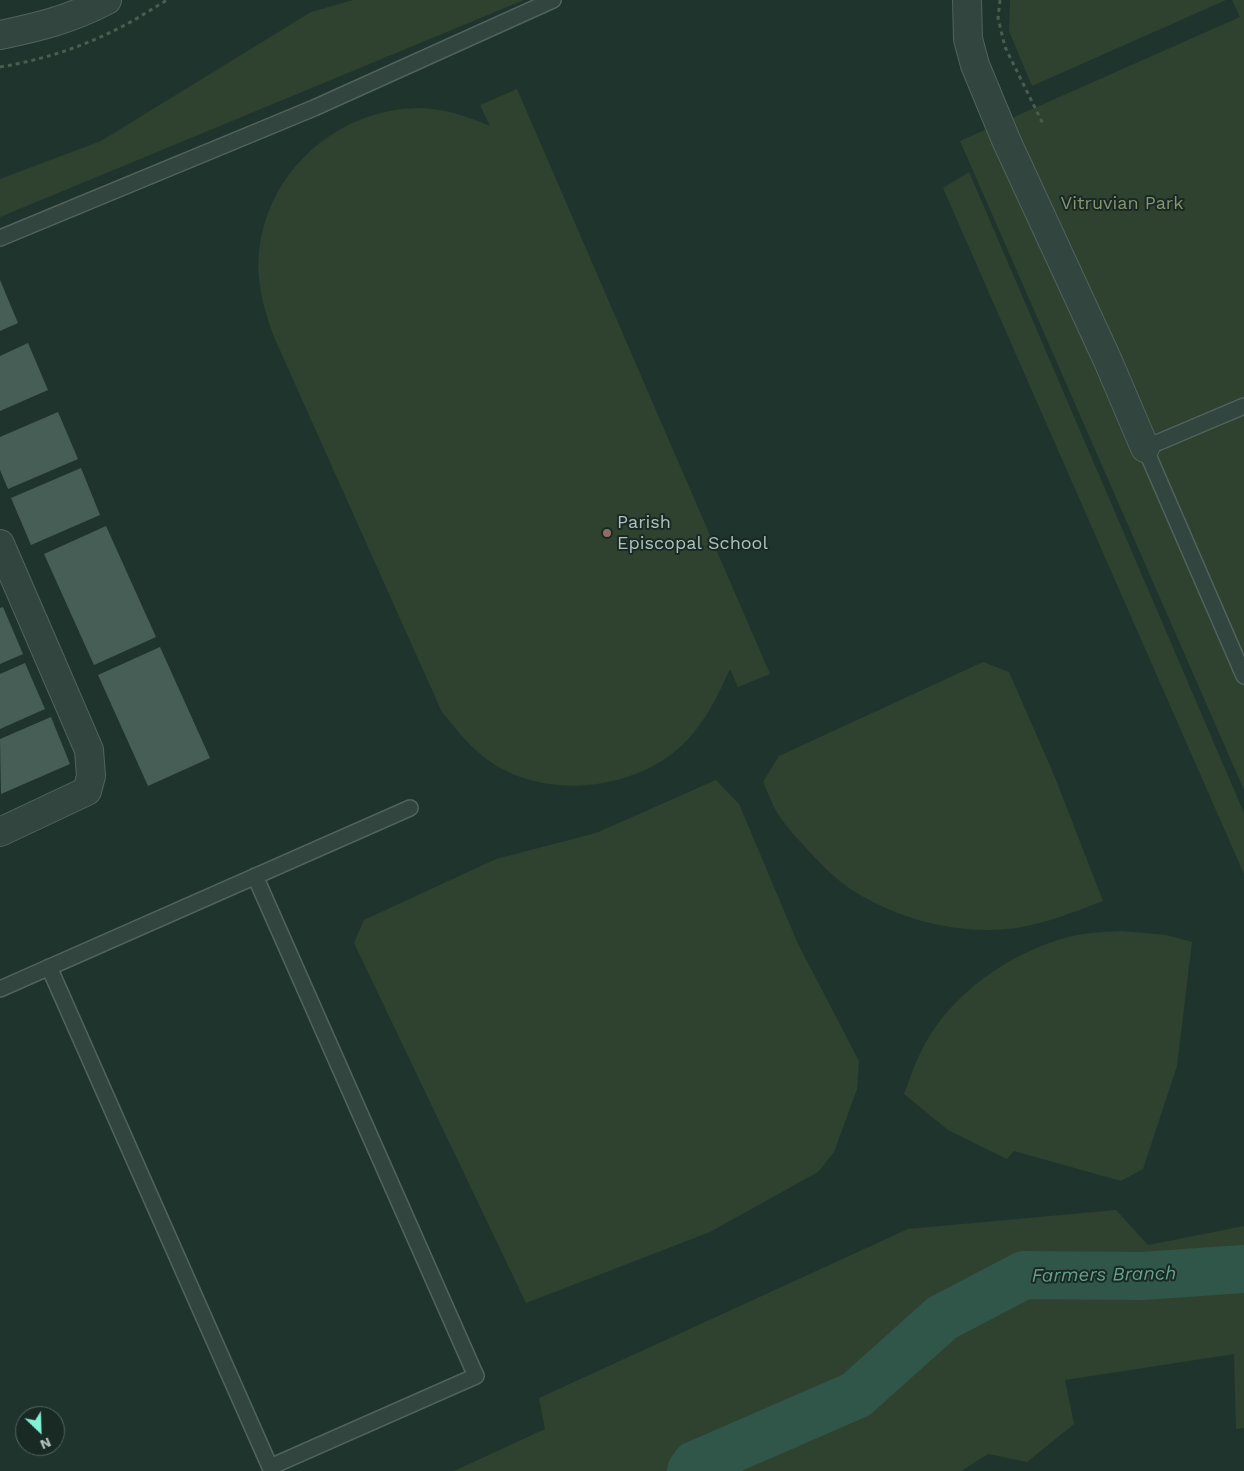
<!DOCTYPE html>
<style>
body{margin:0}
#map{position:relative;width:1244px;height:1471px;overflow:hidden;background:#20342e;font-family:"Work Sans",sans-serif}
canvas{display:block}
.north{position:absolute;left:15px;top:1406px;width:50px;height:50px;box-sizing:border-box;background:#192924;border:1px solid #546661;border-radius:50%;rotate:156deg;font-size:14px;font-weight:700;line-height:20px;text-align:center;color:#adc2bc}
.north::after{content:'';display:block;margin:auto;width:18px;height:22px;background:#83f1d3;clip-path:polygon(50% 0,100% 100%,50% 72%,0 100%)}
</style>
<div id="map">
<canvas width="1244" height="1471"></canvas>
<div class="north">N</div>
</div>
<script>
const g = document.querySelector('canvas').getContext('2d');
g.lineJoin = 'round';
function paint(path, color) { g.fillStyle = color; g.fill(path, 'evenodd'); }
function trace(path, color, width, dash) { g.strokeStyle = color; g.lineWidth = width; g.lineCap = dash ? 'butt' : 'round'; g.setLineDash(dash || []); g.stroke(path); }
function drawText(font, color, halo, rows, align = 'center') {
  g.font = font + ' "Work Sans",sans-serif'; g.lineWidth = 4; g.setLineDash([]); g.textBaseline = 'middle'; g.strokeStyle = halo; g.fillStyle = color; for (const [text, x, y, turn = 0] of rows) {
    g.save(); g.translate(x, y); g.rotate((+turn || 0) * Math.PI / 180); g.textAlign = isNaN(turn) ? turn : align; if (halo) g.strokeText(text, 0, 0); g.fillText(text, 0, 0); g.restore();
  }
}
const green = new Path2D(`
 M 353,0 L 524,0 L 0,217 L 0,179 L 101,141 L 311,12 Z
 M 1010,0 L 1226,0 L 1032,86 L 1009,31 Z
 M 1232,0 L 1244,0 L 1244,790 L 960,141 L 1240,17 Z
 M 517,89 L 770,674 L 738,687 L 730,669 C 716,700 701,731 673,753 C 623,792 540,798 488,760 C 469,746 455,729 441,710 L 274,337 C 267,318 261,299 259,278 C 252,187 327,110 417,108 C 442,108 467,116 490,126 L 480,105 Z
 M 969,172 L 1244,813 L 1244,874 L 943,188 Z
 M 983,662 L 1009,672 L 1054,775 L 1103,901 C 1074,912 1047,923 1016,928 C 959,936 896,919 849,888 C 833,877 819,862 807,849 C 795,836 782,822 774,807 C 770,799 767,790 763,782 L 779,756 Z
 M 716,780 L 739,804 L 798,944 L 859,1061 L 857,1089 L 834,1152 L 818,1172 L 710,1232 L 526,1303 L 354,943 L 364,920 L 496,859 L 596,833 Z
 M 1122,931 L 1166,935 L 1192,942 L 1177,1066 L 1143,1169 L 1121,1181 L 1014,1151 L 1007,1159 L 948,1130 L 904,1094 C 909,1082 912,1070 918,1058 C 943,1001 999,959 1058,940 C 1079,933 1100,932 1122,931 Z
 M 1116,1210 L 1148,1245 L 1244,1226 L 1244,1428 L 1236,1429 L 1234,1354 L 1065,1380 L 1074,1424 L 1027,1462 L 988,1454 L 961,1471 L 454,1471 L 545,1429 L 539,1398 L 908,1229 Z`);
const river = new Path2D(`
 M 691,1471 L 695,1465 L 856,1395 L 942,1318 L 1024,1275 L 1142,1276 L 1244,1269`);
const building = new Path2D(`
 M 0,280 L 18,323 L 0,331 Z
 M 28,343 L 48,390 L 0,411 L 0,356 Z
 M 58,412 L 78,459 L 8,489 L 0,470 L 0,437 Z
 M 81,468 L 100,515 L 31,545 L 11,498 Z
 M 106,526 L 156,637 L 94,665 L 44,554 Z
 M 3,607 L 23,654 L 0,664 L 0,608 Z
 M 160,647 L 210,758 L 148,786 L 98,675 Z
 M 25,663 L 45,709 L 0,729 L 0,674 Z
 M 51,717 L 70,764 L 1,794 L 0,739 Z`);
const path = new Path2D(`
 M 1000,0 L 998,18 L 1005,47 L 1043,124
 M 0,67 C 42,60 83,47 121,27 C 137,19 152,9 167,0`);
const lane = new Path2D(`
 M 0,238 L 314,108 L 553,0
 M 1244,406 L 1145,448 L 1244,676
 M 49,967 L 270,1467 L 476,1376 L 255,876
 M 0,989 L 410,808`);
const street = new Path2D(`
 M 967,0 L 968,39 L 975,65 L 1006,140 L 1108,361 L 1145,448
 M 0,35 C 39,27 71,19 107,0
 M 0,544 L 89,750 L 91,776 L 87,791 L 0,832`);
const markers = [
 [607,533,5,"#8d6e63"]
];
const parkNames = [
 ["Vitruvian Park",1122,204]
];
const poiNames = [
 ["Parish",617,523],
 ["Episcopal School",617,544]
];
const waterNames = [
 ["Farmers Branch",1104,1275,-1]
];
paint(green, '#2f422f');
trace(river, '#30564a', 48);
paint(building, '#465e56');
trace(lane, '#51635d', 18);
trace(street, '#51635d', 30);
trace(path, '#4a5e50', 3, [4, 4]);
trace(lane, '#33453f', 15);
trace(street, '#33453f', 28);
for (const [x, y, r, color] of markers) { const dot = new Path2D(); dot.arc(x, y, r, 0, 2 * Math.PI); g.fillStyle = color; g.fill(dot); trace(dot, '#192924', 2); }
drawText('18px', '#88966f', '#192924', parkNames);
drawText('18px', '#adc2bc', '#192924', poiNames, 'left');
drawText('italic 19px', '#679f8e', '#192924', waterNames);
</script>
